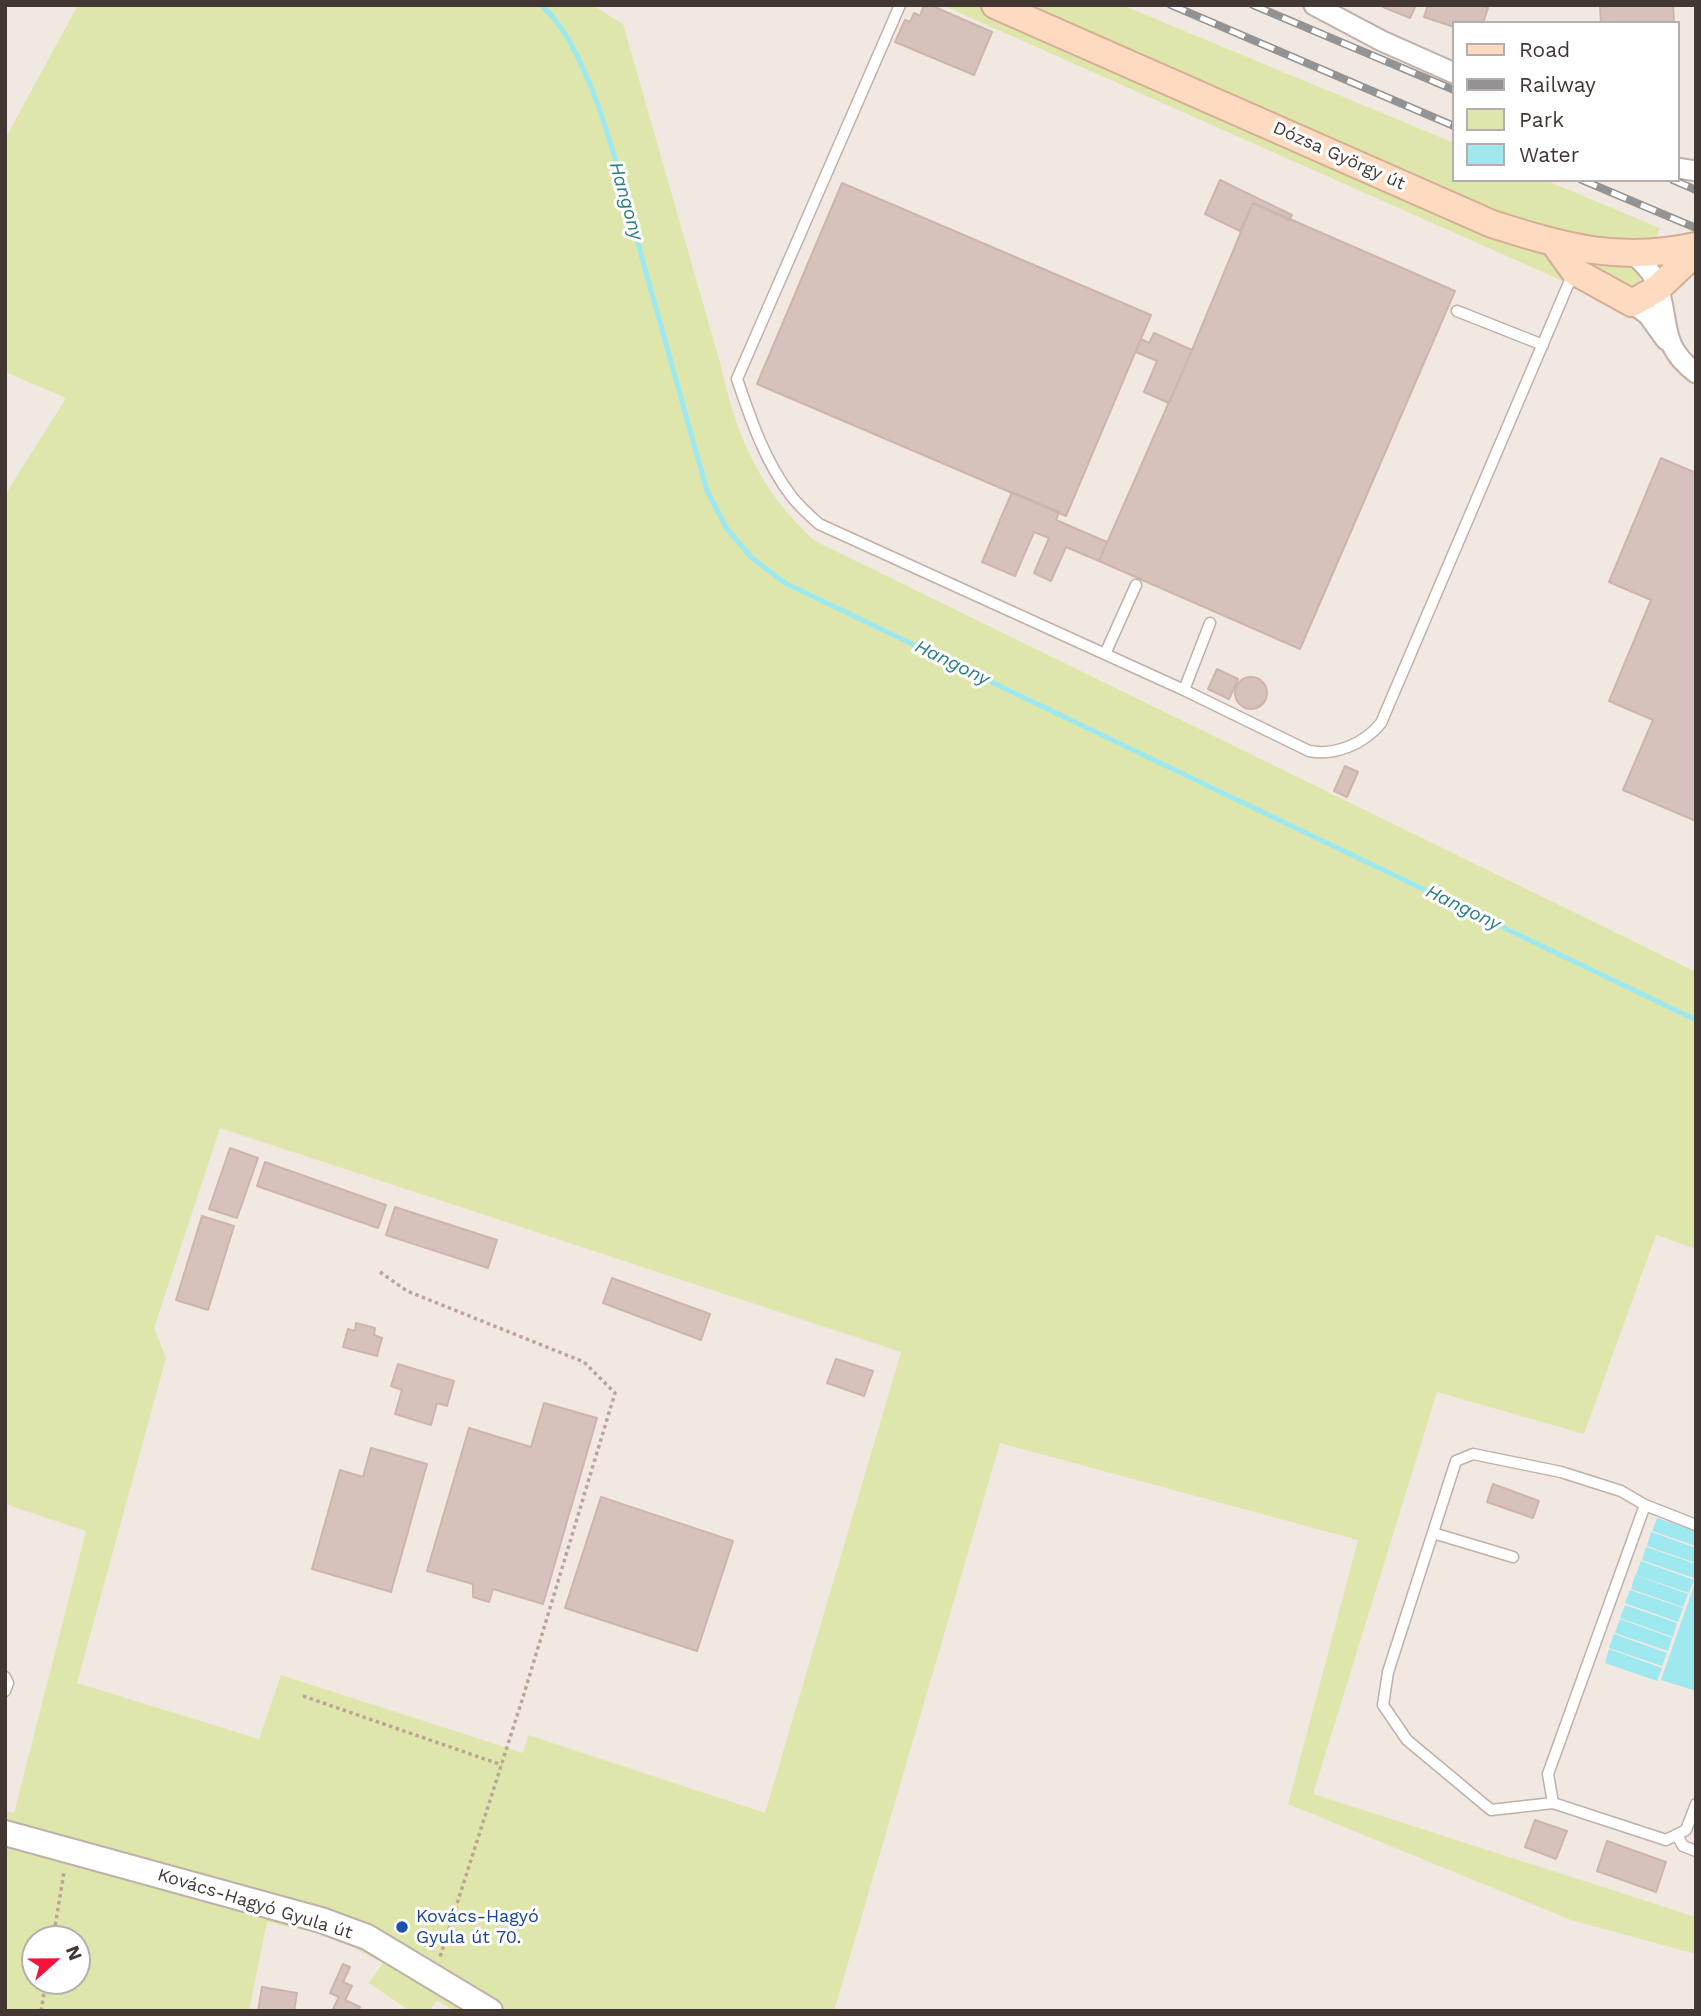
<!DOCTYPE html>
<meta charset="utf-8">
<style>
body{margin:0}
#map{position:relative;width:1701px;height:2016px;overflow:hidden;background:#f1e8e2;font-family:"Work Sans",sans-serif}
canvas{display:block}
.frame{position:absolute;inset:0;border:7px solid #433733;pointer-events:none}
.legend{position:absolute;left:1452px;top:21px;width:228px;height:161px;box-sizing:border-box;background:#fff;border:2px solid #b4afad;margin:0;padding:9px 12px;list-style:none;font-size:21px;color:#433733}
.legend li{display:flex;align-items:center;gap:14px;height:35px}
.legend b{width:35px;border:2px solid #b4afad}
.north{position:absolute;left:21px;top:1925px;width:70px;height:70px;box-sizing:border-box;background:#fff;border:2px solid #b4afad;border-radius:50%;rotate:69deg;font-size:19px;font-weight:700;line-height:28px;text-align:center;color:#433733}
.north::after{content:'';display:block;margin:auto;width:24px;height:32px;background:#f8123b;clip-path:polygon(50% 0,100% 100%,50% 72%,0 100%)}
</style>
<div id="map">
<canvas width="1701" height="2016"></canvas>
<div class="frame"></div>
<ul class="legend">
<li><b style="height:9px;background:#fedbc0"></b>Road</li>
<li><b style="height:9px;background:#939393"></b>Railway</li>
<li><b style="height:19px;background:#dfe6ab"></b>Park</li>
<li><b style="height:19px;background:#9ee8ef"></b>Water</li>
</ul>
<div class="north">N</div>
</div>
<script>
const g = document.querySelector('canvas').getContext('2d');
g.lineJoin = 'round';
function paint(path, color) { g.fillStyle = color; g.fill(path, 'evenodd'); }
function trace(path, color, width, dash) { g.strokeStyle = color; g.lineWidth = width; g.lineCap = dash ? 'butt' : 'round'; g.setLineDash(dash || []); g.stroke(path); }
function drawText(font, color, halo, rows, align = 'center') {
  g.font = font + ' "Work Sans",sans-serif'; g.lineWidth = 6; g.setLineDash([]); g.textBaseline = 'middle'; g.strokeStyle = halo; g.fillStyle = color; for (const [text, x, y, turn = 0] of rows) {
    g.save(); g.translate(x, y); g.rotate((+turn || 0) * Math.PI / 180); g.textAlign = isNaN(turn) ? turn : align; if (halo) g.strokeText(text, 0, 0); g.fillText(text, 0, 0); g.restore();
  }
}
const green = new Path2D(`
 M 78,5 L 592,5 L 623,24 L 721,366 C 736,436 761,493 815,541 L 1696,972 L 1696,1249 L 1656,1235 L 1584,1434 L 1437,1392 L 1313,1794 L 1696,1917 L 1696,1954 L 1571,1920 L 1288,1804 L 1358,1540 L 1000,1443 L 834,2011 L 454,2011 L 437,2000 L 430,2011 L 410,2011 L 369,1983 L 383,1963 L 331,1936 L 267,1922 L 249,2011 L 5,2011 L 5,1811 L 14,1813 L 86,1531 L 5,1504 L 5,495 L 66,398 L 5,372 L 5,139 ZM 220,1128 L 901,1352 L 765,1813 L 528,1735 L 523,1753 L 281,1675 L 259,1739 L 77,1683 L 166,1358 L 154,1328 ZM 35,1939 L 77,1939 L 77,1981 L 35,1981 Z
 M 942,5 L 1122,5 L 1454,143 L 1454,180 L 1545,180 L 1660,228 L 1628,310 Z`);
const water = new Path2D(`
 M 1657,1518 L 1696,1531 L 1696,1546 L 1652,1531 Z
 M 1651,1532 L 1696,1548 L 1696,1563 L 1647,1546 Z
 M 1646,1547 L 1696,1564 L 1694,1578 L 1642,1560 Z
 M 1641,1561 L 1694,1580 L 1689,1593 L 1636,1575 Z
 M 1635,1575 L 1688,1594 L 1683,1607 L 1631,1589 Z
 M 1696,1580 L 1695,1596 L 1696,1691 L 1661,1680 Z
 M 1630,1590 L 1683,1608 L 1678,1622 L 1625,1603 Z
 M 1625,1605 L 1677,1623 L 1673,1637 L 1620,1618 Z
 M 1620,1619 L 1672,1638 L 1668,1651 L 1615,1633 Z
 M 1614,1634 L 1667,1653 L 1662,1666 L 1609,1648 Z
 M 1609,1649 L 1662,1668 L 1657,1681 L 1605,1663 Z`);
const stream = new Path2D(`
 M 541,5 C 594,50 625,197 644,265 C 665,340 686,415 707,491 L 727,529 L 752,558 L 785,583 L 1696,1020`);
const building = new Path2D(`
 M 924,5 L 930,5 L 992,32 L 974,75 L 895,42 L 905,20 L 910,22 L 914,13 L 920,16 Z
 M 1384,5 L 1416,5 L 1410,18 L 1383,7 Z
 M 1428,5 L 1479,5 L 1488,8 L 1483,23 L 1454,23 L 1454,27 L 1424,17 Z
 M 1673,5 L 1674,23 L 1601,23 L 1600,6 Z
 M 1220,180 L 1292,215 L 1289,220 L 1253,203 L 1240,231 L 1205,214 Z
 M 842,183 L 1151,315 L 1066,516 L 757,384 Z
 M 1253,203 L 1455,291 L 1300,649 L 1099,561 L 1192,350 Z
 M 1154,333 L 1192,350 L 1169,403 L 1144,392 L 1157,361 L 1136,352 L 1141,339 L 1149,343 Z
 M 1661,458 L 1696,473 L 1696,821 L 1623,790 L 1653,720 L 1609,701 L 1651,600 L 1609,582 Z
 M 1012,492 L 1059,512 L 1056,520 L 1107,542 L 1099,561 L 1066,547 L 1051,581 L 1034,573 L 1049,538 L 1034,532 L 1015,576 L 982,562 Z
 M 1217,669 L 1238,679 L 1229,699 L 1208,689 Z
 M1235 693a16 16 0 1 1 32 0a16 16 0 1 1-32 0Z
 M 1345,766 L 1358,772 L 1347,797 L 1334,791 Z
 M 230,1148 L 258,1158 L 237,1218 L 209,1209 Z
 M 265,1162 L 386,1205 L 378,1228 L 257,1186 Z
 M 395,1207 L 497,1240 L 488,1268 L 386,1235 Z
 M 202,1216 L 234,1226 L 208,1310 L 176,1300 Z
 M 612,1278 L 710,1314 L 701,1340 L 603,1303 Z
 M 356,1323 L 375,1328 L 374,1335 L 382,1338 L 377,1356 L 343,1347 L 348,1329 L 355,1331 Z
 M 836,1359 L 873,1371 L 864,1396 L 827,1383 Z
 M 398,1364 L 454,1381 L 447,1406 L 437,1403 L 431,1425 L 395,1414 L 402,1390 L 391,1386 Z
 M 544,1403 L 597,1418 L 543,1604 L 493,1589 L 489,1602 L 473,1597 L 473,1584 L 427,1571 L 469,1428 L 531,1447 Z
 M 371,1448 L 427,1464 L 391,1592 L 312,1569 L 340,1470 L 363,1477 Z
 M 1493,1484 L 1539,1501 L 1533,1518 L 1487,1502 Z
 M 601,1497 L 733,1541 L 697,1651 L 565,1608 Z
 M 1535,1820 L 1567,1831 L 1556,1859 L 1525,1847 Z
 M 1607,1841 L 1666,1862 L 1656,1892 L 1597,1871 Z
 M 343,1964 L 350,1967 L 343,1982 L 352,1986 L 345,2000 L 360,2007 L 358,2011 L 337,2011 L 333,2009 L 339,1997 L 330,1993 Z
 M 262,1987 L 297,1993 L 294,2011 L 258,2011 Z`);
const path = new Path2D(`
 M 380,1272 L 407,1291 L 584,1362 L 615,1393 L 524,1694 L 440,1957
 M 303,1696 L 502,1765
 M 53,1939 L 64,1872
 M 41,2011 L 46,1981`);
const service = new Path2D(`
 M 900,5 L 737,379 C 751,420 765,462 792,497 C 800,507 810,516 819,524 L 1184,690 L 1309,751 C 1335,756 1364,744 1381,723 L 1574,271
 M 1457,311 L 1543,345
 M 1105,654 L 1136,585
 M 1184,690 L 1210,623
 M 1645,1505 L 1548,1774 L 1553,1803 L 1666,1840 L 1686,1830 L 1696,1804
 M 1433,1533 L 1513,1557
 M 5,1677 L 8,1683 L 5,1691
 M 1553,1803 L 1491,1810 L 1407,1740 L 1383,1705 L 1388,1672 L 1456,1461 L 1473,1454 L 1561,1472 L 1621,1491 L 1645,1505 L 1696,1525
 M 1677,1835 L 1683,1846 L 1696,1851`);
const minor = new Path2D(`
 M 1314,5 L 1382,41 L 1454,73
 M 1678,168 L 1696,171
 M 1635,255 C 1642,263 1651,270 1655,280 C 1672,318 1656,343 1696,373
 M 1632,303 L 1648,315 L 1666,340`);
const tertiary = new Path2D(`
 M 5,1833 L 321,1920 L 367,1937 L 490,2011`);
const secondary = new Path2D(`
 M 995,5 L 1492,224 C 1565,247 1619,263 1696,246
 M 1554,243 L 1574,271 L 1632,303 L 1658,288 L 1696,252`);
const rail = new Path2D(`
 M 1171,5 L 1454,126
 M 1253,5 L 1454,90
 M 1582,180 L 1696,228
 M 1673,180 L 1696,190`);
const markers = [
 [402,1927,7,"#1a4fb4"]
];
const streetNames = [
 ["Dózsa György út",1339,156,24],
 ["Kovács-Hagyó Gyula út",255,1904,17]
];
const transitNames = [
 ["Kovács-Hagyó",416,1917],
 ["Gyula út 70.",416,1938]
];
const waterNames = [
 ["Hangony",626,201,74],
 ["Hangony",952,663,26],
 ["Hangony",1463,908,26]
];
paint(green, '#dfe6ab');
paint(water, '#9ee8ef');
trace(stream, '#9ee8ef', 5);
paint(building, '#d6c2bb');
trace(building, '#cdb5ab', 2);
trace(service, '#bfb0a8', 13);
trace(minor, '#bfb0a8', 23);
trace(tertiary, '#bfb0a8', 28);
trace(secondary, '#d4ae94', 30);
trace(path, '#bea397', 3.5, [3.5, 3.5]);
trace(service, '#fff', 10);
trace(minor, '#fff', 19);
trace(tertiary, '#fff', 24);
trace(secondary, '#fedbc0', 26);
trace(rail, '#939393', 8);
trace(rail, '#fff', 5, [16]);
for (const [x, y, r, color] of markers) { const dot = new Path2D(); dot.arc(x, y, r, 0, 2 * Math.PI); g.fillStyle = color; g.fill(dot); trace(dot, '#fff', 2.5); }
drawText('18px', '#433733', '#fff', streetNames);
drawText('18px', '#164399', '#fff', transitNames, 'left');
drawText('italic 19px', '#277c86', '#fff', waterNames);
</script>
